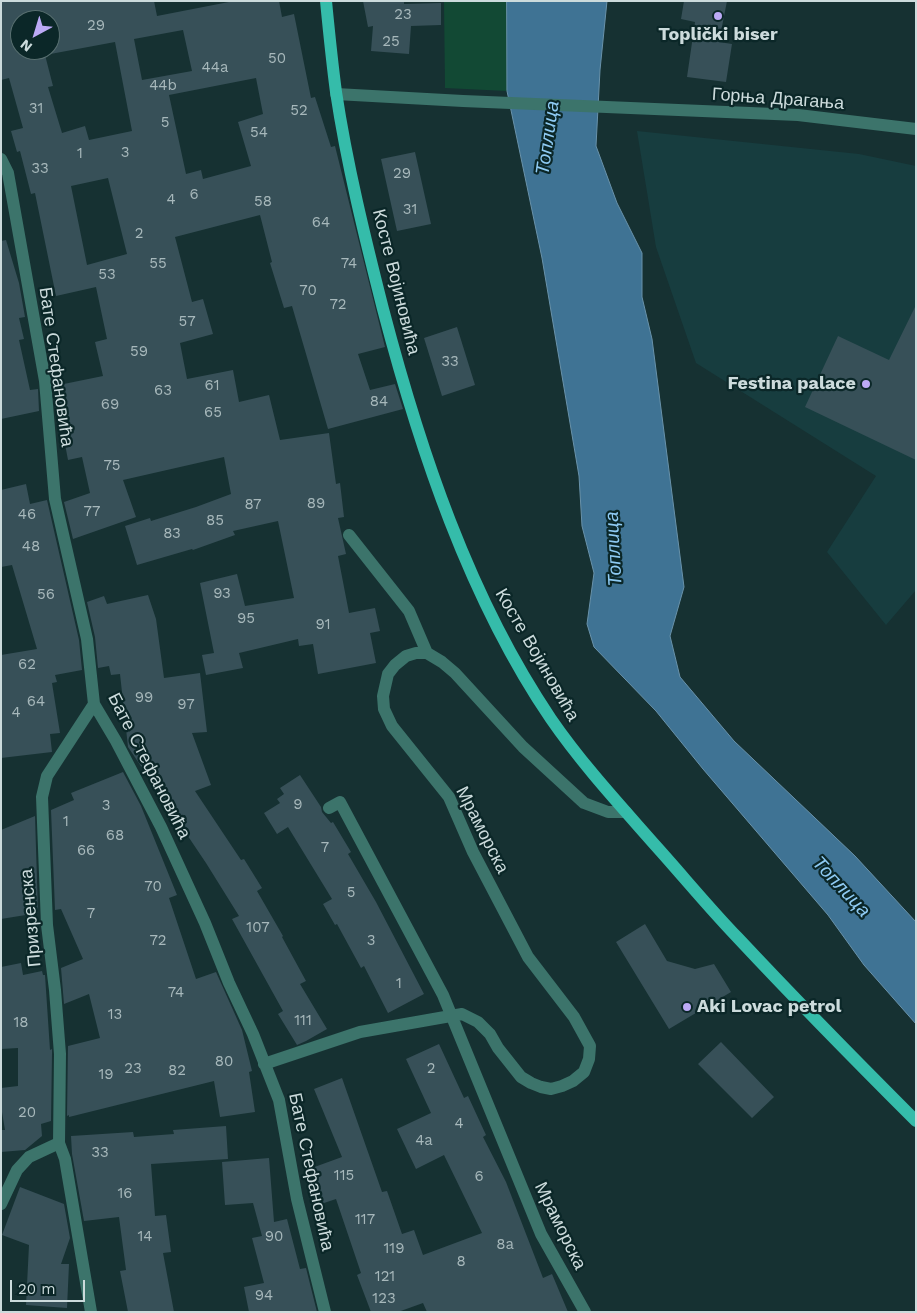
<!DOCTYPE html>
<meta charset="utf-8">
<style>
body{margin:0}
#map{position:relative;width:917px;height:1313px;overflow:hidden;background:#163132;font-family:"Work Sans",sans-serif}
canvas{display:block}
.frame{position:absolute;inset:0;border:2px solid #ccdbdc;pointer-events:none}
.north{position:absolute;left:10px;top:10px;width:50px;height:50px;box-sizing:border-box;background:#0b2728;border:1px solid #586f70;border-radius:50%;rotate:219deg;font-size:14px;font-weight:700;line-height:20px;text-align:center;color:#ccdbdc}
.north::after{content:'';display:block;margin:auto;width:18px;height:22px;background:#bcaaf6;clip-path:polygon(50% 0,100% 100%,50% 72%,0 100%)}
.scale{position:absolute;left:10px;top:1280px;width:75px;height:22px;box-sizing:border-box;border:2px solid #ccdbdc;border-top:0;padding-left:6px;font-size:15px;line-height:18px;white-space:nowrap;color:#ccdbdc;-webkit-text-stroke:4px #0b2728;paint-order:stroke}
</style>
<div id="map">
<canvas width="917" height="1313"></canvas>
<div class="frame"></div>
<div class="north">N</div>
<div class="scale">20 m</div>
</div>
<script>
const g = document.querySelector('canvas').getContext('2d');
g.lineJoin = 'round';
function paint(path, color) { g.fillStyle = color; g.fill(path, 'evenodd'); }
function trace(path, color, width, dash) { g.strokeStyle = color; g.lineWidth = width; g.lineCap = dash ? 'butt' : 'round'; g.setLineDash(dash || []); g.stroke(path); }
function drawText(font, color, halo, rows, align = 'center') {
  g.font = font + ' "Work Sans",sans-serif'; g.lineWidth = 4.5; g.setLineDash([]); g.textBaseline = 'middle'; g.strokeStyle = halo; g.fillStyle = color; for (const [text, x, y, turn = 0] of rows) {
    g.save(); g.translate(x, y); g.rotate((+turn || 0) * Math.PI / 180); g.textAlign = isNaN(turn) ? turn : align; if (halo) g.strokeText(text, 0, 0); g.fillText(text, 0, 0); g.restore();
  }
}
const built = new Path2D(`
 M 637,131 L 859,154 L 916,166 L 916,590 L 886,625 L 827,552 L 876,476 L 696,363 L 656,247 Z`);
const green = new Path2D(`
 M 444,1 L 507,1 L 507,91 L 445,88 Z`);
const water = new Path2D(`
 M 507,1 L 607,1 L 600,70 L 596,146 L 617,203 L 642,253 L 642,297 L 652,339 L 684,587 L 670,636 L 680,677 L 734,741 L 855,856 L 916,922 L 916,1024 L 864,965 L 828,915 L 703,769 L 656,711 L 594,647 L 587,624 L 594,573 L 582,526 L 579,476 L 542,258 L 507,91 Z`);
const building = new Path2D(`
 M 1,1 L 154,1 L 157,16 L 234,1 L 279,1 L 282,17 L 294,14 L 311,98 L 315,97 L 331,147 L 335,146 L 385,347 L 358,354 L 370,390 L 395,384 L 403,409 L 328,429 L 292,306 L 284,308 L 270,263 L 272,262 L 260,215 L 175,237 L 192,302 L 203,299 L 213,334 L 180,343 L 187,379 L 233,370 L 239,402 L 269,395 L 280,440 L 329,433 L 336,484 L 340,483 L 344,517 L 338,518 L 346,554 L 338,556 L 349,613 L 375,608 L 380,631 L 370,633 L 376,663 L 318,674 L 313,644 L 299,646 L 298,639 L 239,653 L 243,668 L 206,675 L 202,655 L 214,653 L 200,583 L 237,574 L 245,606 L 294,598 L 278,521 L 233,531 L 235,535 L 193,550 L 192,549 L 137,565 L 125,526 L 150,518 L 151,521 L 196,507 L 231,494 L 224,457 L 123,480 L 136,517 L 73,539 L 64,502 L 90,493 L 82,457 L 68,460 L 58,407 L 55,408 L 54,386 L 103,376 L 95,342 L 107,339 L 96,287 L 56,296 L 35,193 L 31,194 L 20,151 L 17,152 L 11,131 L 23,128 L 9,78 L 1,80 ZM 20,20 L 50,20 L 50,50 L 20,50 ZM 183,30 L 192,71 L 142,80 L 134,39 ZM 115,42 L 132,131 L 89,140 L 85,126 L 62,133 L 48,87 L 53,86 L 45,55 ZM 256,78 L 263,114 L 238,122 L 251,166 L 203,179 L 201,170 L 186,174 L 169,95 ZM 108,178 L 127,254 L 87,265 L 71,186 Z
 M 363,1 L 404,1 L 404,4 L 441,3 L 441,25 L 411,26 L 409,54 L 371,51 L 373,26 L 368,27 Z
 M 684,1 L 727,1 L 719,42 L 732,44 L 726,82 L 687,77 L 695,22 L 681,19 Z
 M 415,152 L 431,224 L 397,231 L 381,159 Z
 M 6,240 L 19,283 L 25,317 L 19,318 L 24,339 L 19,340 L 30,390 L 38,389 L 39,411 L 1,419 L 1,241 Z
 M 916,305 L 916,460 L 805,407 L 838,336 L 889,360 Z
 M 457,327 L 475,385 L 442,396 L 424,338 Z
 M 26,484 L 30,504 L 47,500 L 79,640 L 82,670 L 55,675 L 57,682 L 52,683 L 60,733 L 50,734 L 52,752 L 1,758 L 1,655 L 37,649 L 12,565 L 1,567 L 1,490 Z
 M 148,595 L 156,619 L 164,678 L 200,673 L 207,732 L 192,733 L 211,785 L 195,791 L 241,860 L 244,859 L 262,888 L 257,891 L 283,936 L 282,937 L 306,981 L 300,984 L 327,1029 L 306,1041 L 297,1045 L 278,1014 L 283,1011 L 232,919 L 239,916 L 206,863 L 128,747 L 120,674 L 111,675 L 109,666 L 98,668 L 95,637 L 87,602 L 104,596 L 107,604 Z
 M 123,772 L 141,806 L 177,895 L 169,898 L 196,979 L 216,972 L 242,1030 L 252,1071 L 249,1072 L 255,1112 L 220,1117 L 214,1081 L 69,1117 L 69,1115 L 67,1116 L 68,1046 L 100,1038 L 89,994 L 64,1004 L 61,968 L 83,959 L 61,909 L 55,910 L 51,810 L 74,800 L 71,793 Z
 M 300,775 L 321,807 L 322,812 L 331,823 L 333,822 L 351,852 L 348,854 L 376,902 L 424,994 L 388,1013 L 364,966 L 361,968 L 337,924 L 335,925 L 323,904 L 332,899 L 288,827 L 277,834 L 264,813 L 280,803 L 277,799 L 284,794 L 280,788 Z
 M 35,816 L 38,913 L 1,919 L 1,830 Z
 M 645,924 L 667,961 L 695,969 L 714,964 L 731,992 L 669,1029 L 616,942 Z
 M 21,963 L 23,975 L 42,971 L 43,975 L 45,975 L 50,1050 L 52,1049 L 52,1054 L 51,1121 L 41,1124 L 42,1136 L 25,1150 L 1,1152 L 1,1130 L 5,1130 L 1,1106 L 1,1088 L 18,1086 L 18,1048 L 1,1049 L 1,967 Z
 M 721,1042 L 774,1097 L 752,1118 L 698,1064 Z
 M 439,1044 L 464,1098 L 468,1096 L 486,1135 L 483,1137 L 506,1182 L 543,1278 L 552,1274 L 568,1312 L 427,1312 L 423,1303 L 398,1312 L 371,1312 L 357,1275 L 361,1273 L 336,1199 L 321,1204 L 309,1169 L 342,1157 L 314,1089 L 342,1078 L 382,1192 L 387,1191 L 402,1234 L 414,1230 L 423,1255 L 482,1233 L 444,1155 L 416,1169 L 397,1129 L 431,1113 L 406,1059 Z
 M 226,1126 L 228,1159 L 151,1164 L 155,1216 L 166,1215 L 171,1252 L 163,1253 L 174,1312 L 128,1312 L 120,1271 L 126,1270 L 119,1217 L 84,1221 L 72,1154 L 71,1136 L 133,1132 L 134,1137 L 174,1134 L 173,1130 Z
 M 269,1158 L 274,1222 L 287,1219 L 300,1269 L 306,1268 L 317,1312 L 249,1312 L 244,1287 L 264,1283 L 252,1238 L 262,1236 L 253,1203 L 225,1205 L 222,1162 Z
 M 20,1187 L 64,1204 L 70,1238 L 61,1264 L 69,1264 L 67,1308 L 26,1305 L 29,1245 L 2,1235 Z`);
const minor = new Path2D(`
 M 336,94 L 463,101 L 798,115 L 916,129
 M 1,159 L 8,173 L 45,381 L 55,499 L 87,639 L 94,704 L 116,741 L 161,827 L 205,923 L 229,983 L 253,1034 L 279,1100 L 297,1199 L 325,1312
 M 349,535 L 409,611 L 427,653
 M 329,808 L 340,802 L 443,995 L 541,1234 L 585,1312
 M 264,1064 L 360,1032 L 462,1014 L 478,1022 L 490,1034 L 498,1048 L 521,1077 L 531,1083 L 541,1087 L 551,1089 L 562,1086 L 573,1081 L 584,1072 L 589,1059 L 590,1046 L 574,1017 L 528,957 L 473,852 L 449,797 L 392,726 L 384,709 L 383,696 L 388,674 L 395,665 L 406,656 L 416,653 L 427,653 L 442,662 L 455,673 L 523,747 L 584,803 L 608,812 L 626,812
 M 1,1204 L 17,1170 L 29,1157 L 59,1143
 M 91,1312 L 65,1159 L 59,1143 L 60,1054 L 55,990 L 47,925 L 42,797 L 47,776 L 94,704`);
const major = new Path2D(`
 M 326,1 C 329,32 332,62 336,92 C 347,165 365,238 383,309 C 420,450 469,598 551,719 C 582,764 619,804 655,845 C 683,876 709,908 738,938 C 796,1000 856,1061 916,1121`);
const markers = [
 [718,16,5,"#bcaaf6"],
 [866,384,5,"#bcaaf6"],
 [687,1007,5,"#bcaaf6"]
];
const numberNames = [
 ["23",403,15],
 ["29",96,26],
 ["25",391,42],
 ["50",277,59],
 ["44a",215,68],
 ["44b",163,86],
 ["31",36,109],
 ["52",299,111],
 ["5",165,123],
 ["54",259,133],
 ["3",125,153],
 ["1",80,154],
 ["33",40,169],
 ["29",402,174],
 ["6",194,195],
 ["4",171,200],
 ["58",263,202],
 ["31",410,210],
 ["64",321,223],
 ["2",139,234],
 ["55",158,264],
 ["74",349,264],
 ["53",107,275],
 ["70",308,291],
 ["72",338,305],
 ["57",187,322],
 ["59",139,352],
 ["33",450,362],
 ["61",212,386],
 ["63",163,391],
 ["84",379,402],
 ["69",110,405],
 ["65",213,413],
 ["75",112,466],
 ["89",316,504],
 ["87",253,505],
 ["77",92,512],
 ["46",27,515],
 ["85",215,521],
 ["83",172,534],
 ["48",31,547],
 ["93",222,594],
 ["56",46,595],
 ["95",246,619],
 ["91",323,625],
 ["62",27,665],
 ["99",144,698],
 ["64",36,702],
 ["97",186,705],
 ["4",16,713],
 ["9",298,805],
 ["3",106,806],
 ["1",66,822],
 ["68",115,836],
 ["7",325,848],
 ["66",86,851],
 ["70",153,887],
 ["5",351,893],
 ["7",91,914],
 ["107",258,928],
 ["72",158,941],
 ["3",371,941],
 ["1",399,984],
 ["74",176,993],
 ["13",115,1015],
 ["111",303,1021],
 ["18",21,1023],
 ["80",224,1062],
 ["23",133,1069],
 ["2",431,1069],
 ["82",177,1071],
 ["19",106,1075],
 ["20",27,1113],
 ["4",459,1124],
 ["4a",424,1141],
 ["33",100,1153],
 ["115",344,1176],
 ["6",479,1177],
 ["16",125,1194],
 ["117",365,1220],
 ["14",145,1237],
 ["90",274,1237],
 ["8a",505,1245],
 ["119",394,1249],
 ["8",461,1262],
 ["121",385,1277],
 ["94",264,1296],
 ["123",384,1299]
];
const poiNames = [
 ["Toplički biser",718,35],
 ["Festina palace",856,384,"right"],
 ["Aki Lovac petrol",697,1007,"left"]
];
const streetNames = [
 ["Горња Драгања",778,99,4],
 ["Косте Војиновића",396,282,76],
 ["Бате Стефановића",56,367,82],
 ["Косте Војиновића",537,655,60],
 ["Бате Стефановића",149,766,63],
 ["Мраморска",482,830,63],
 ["Призренска",31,918,-95],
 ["Бате Стефановића",311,1172,78],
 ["Мраморска",560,1226,64]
];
const waterNames = [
 ["Топлица",548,138,-82],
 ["Топлица",614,549,-93],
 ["Топлица",841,887,47]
];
paint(built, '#173d3f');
paint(green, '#124934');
paint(water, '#3f7394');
trace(water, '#6992aa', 1);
paint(building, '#375058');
trace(minor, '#3c746b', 12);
trace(major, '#35bcaa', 12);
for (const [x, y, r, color] of markers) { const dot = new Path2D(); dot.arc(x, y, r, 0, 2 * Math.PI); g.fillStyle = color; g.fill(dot); trace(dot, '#0b2728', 2); }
drawText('15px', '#a7b8bb', null, numberNames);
drawText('bold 18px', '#ccdbdc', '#0b2728', poiNames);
drawText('18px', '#ccdbdc', '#0b2728', streetNames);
drawText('italic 19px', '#8fcbf4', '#0b2728', waterNames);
</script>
